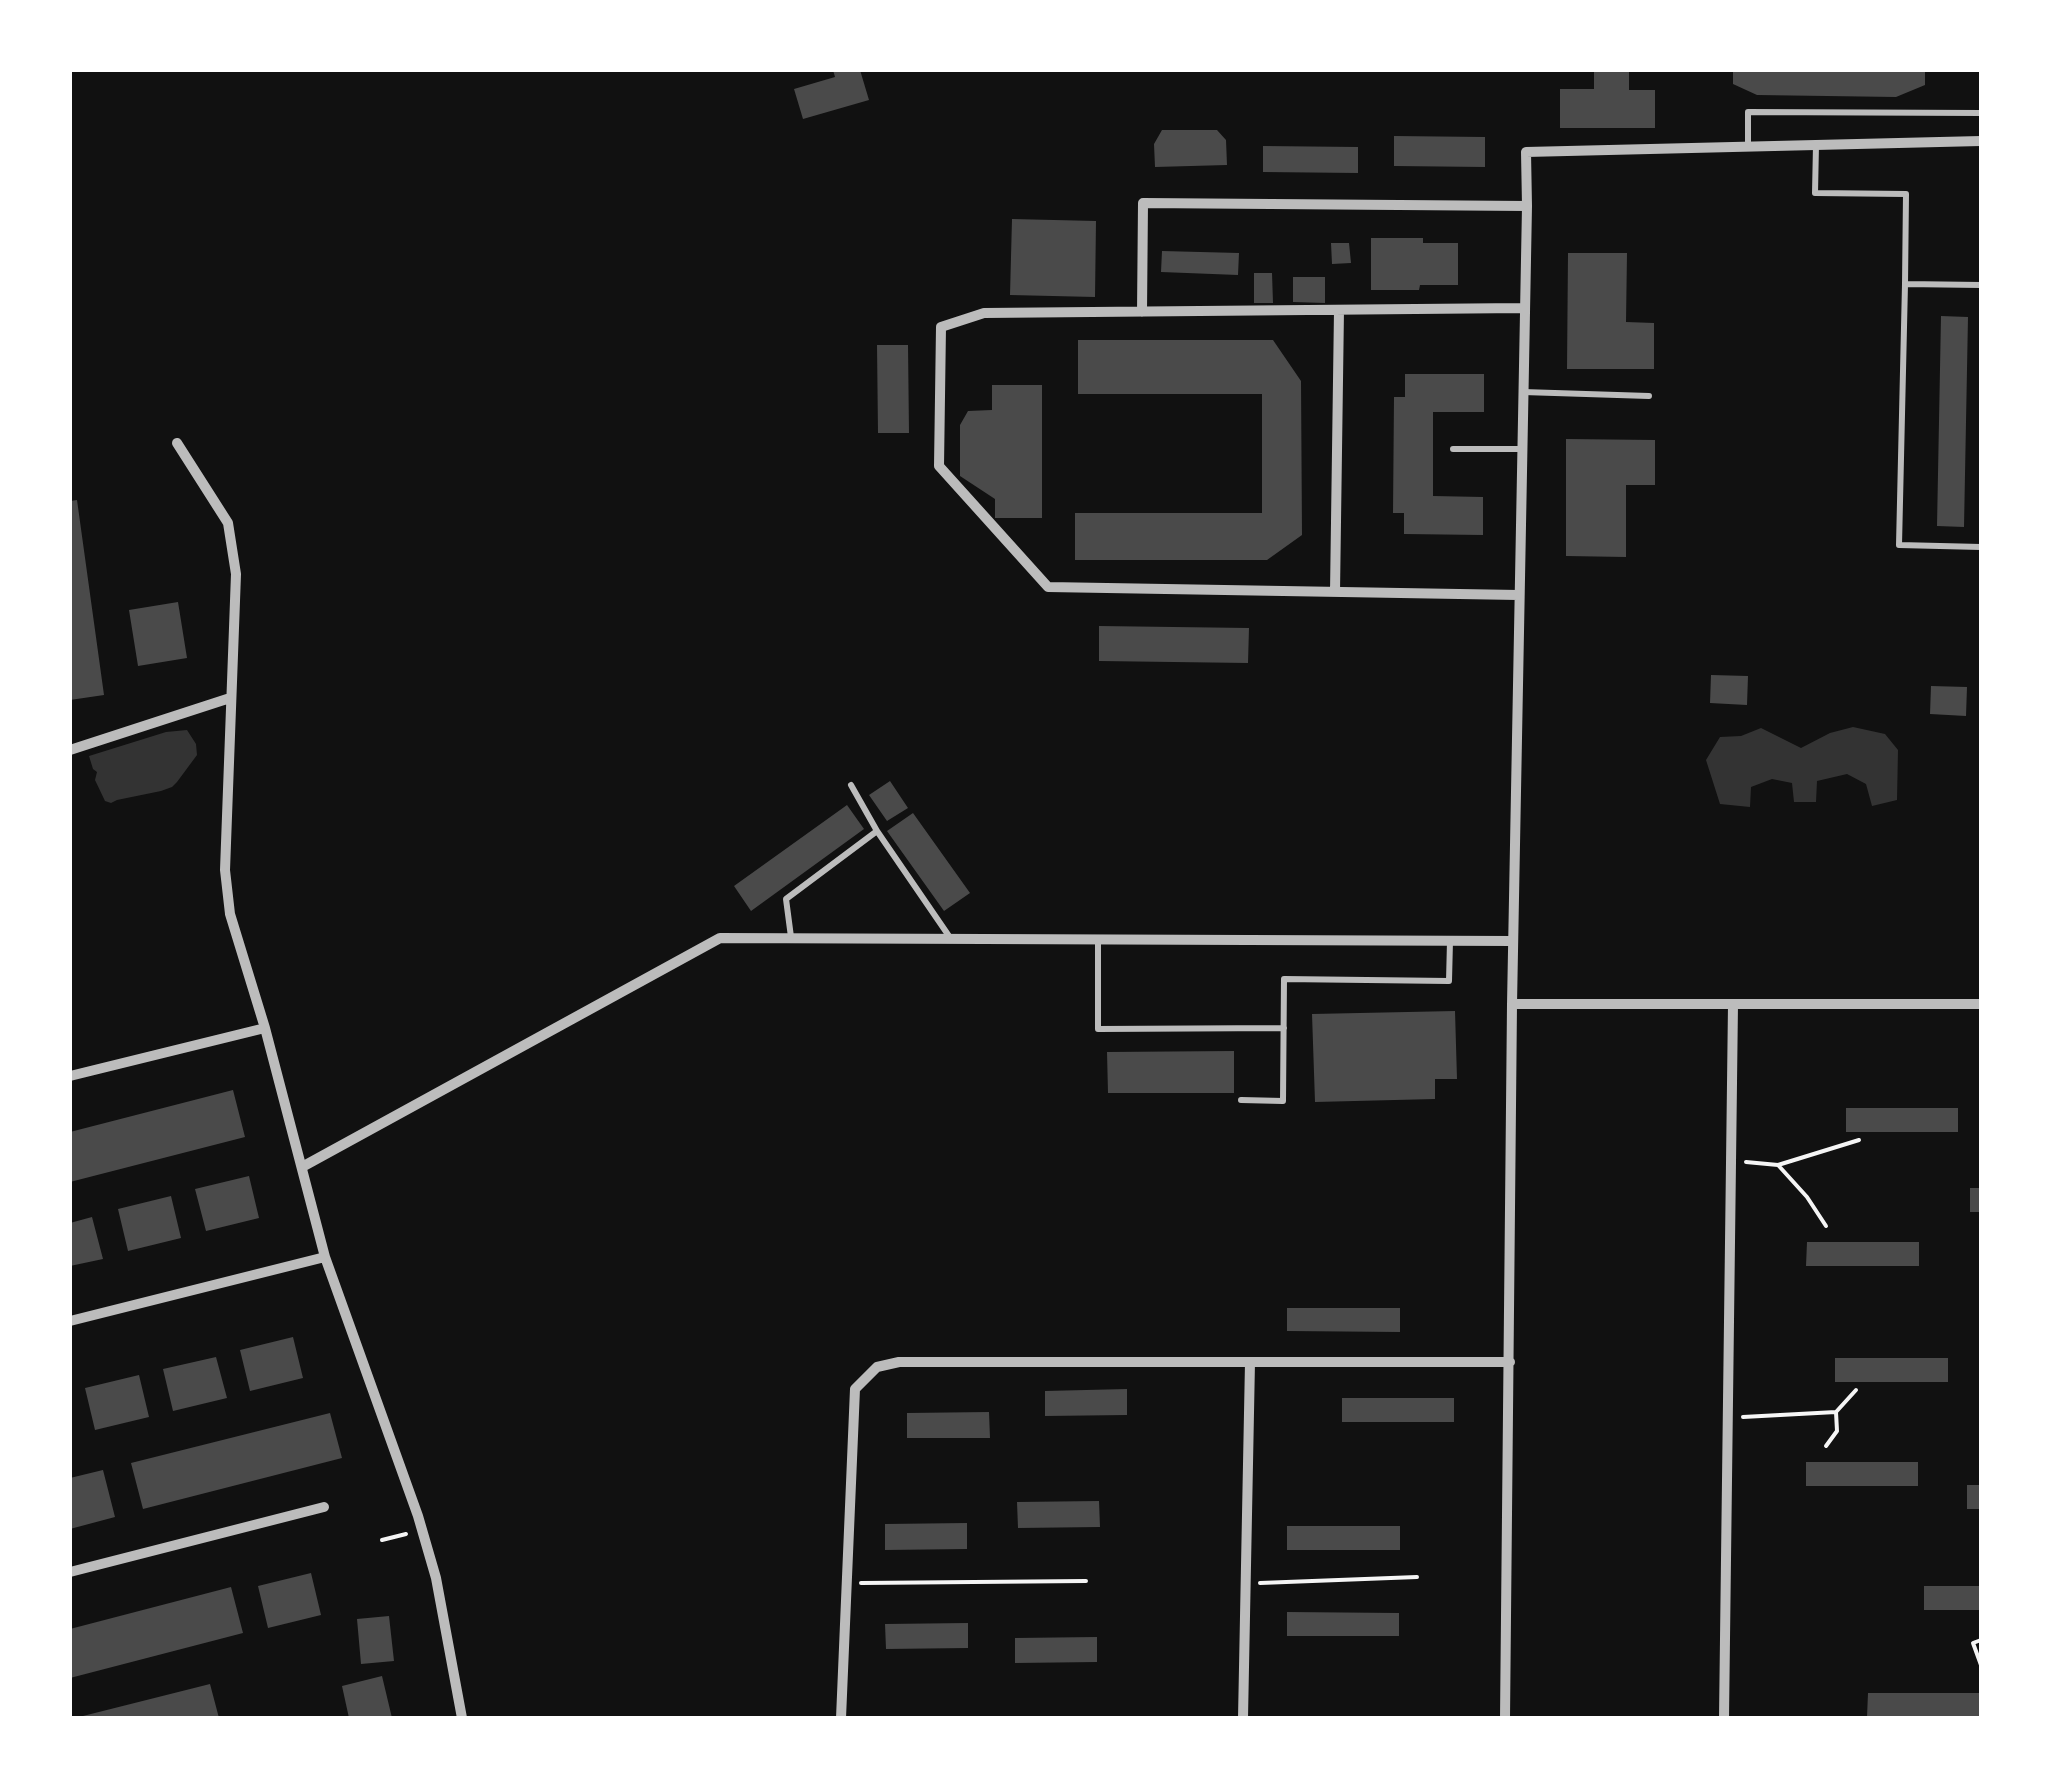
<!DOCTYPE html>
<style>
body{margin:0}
#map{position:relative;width:2051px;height:1788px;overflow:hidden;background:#111;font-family:Literata,serif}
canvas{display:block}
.frame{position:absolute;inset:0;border:72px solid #fff;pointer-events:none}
</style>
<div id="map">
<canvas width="2051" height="1788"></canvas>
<div class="frame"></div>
</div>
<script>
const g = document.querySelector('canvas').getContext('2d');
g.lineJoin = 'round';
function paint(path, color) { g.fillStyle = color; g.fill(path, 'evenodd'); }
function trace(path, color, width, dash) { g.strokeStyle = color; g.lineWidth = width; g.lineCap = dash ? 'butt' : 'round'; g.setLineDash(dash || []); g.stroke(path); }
const water = new Path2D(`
 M 1853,727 L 1885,734 L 1898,750 L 1897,800 L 1872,806 L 1866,784 L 1847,774 L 1817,781 L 1816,802 L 1794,802 L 1792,783 L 1772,779 L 1751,787 L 1750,807 L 1720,804 L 1706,760 L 1720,737 L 1741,736 L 1761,728 L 1801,748 L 1830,733 Z
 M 187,730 L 196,744 L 197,755 L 177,782 L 172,787 L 161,791 L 117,800 L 111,803 L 105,801 L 95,780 L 97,772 L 93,769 L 89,756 L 166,732 Z`);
const building = new Path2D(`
 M 833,70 L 860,70 L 869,100 L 803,119 L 794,89 L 835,77 Z
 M 1594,70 L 1629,70 L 1629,90 L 1655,90 L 1655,128 L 1560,128 L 1560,89 L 1594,89 Z
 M 1733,70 L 1925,70 L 1925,85 L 1896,97 L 1757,95 L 1733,84 Z
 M 1162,130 L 1217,130 L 1226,140 L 1227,165 L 1155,167 L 1154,144 Z
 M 1394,136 L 1485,137 L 1485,167 L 1394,166 Z
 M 1263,146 L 1358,147 L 1358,173 L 1263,172 Z
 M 1012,219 L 1096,221 L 1095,297 L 1010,295 Z
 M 1371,238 L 1423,238 L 1423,243 L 1458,243 L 1458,285 L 1420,285 L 1419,290 L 1371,290 Z
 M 1331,243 L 1349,243 L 1351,263 L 1332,264 Z
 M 1162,251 L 1239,253 L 1238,275 L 1161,272 Z
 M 1568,253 L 1627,253 L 1626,322 L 1654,323 L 1654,369 L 1567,369 Z
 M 1254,273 L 1272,273 L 1273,303 L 1254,303 Z
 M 1293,277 L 1325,277 L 1325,303 L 1293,302 Z
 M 1941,316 L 1968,317 L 1964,527 L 1937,526 Z
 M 1078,340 L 1273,340 L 1301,381 L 1302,535 L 1267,560 L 1075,560 L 1075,513 L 1262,513 L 1262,394 L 1078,394 Z
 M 877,345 L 908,345 L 909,433 L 878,433 Z
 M 1405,374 L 1484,374 L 1484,412 L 1433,412 L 1433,496 L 1483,497 L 1483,535 L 1404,534 L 1404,513 L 1393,513 L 1394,397 L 1405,397 Z
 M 992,385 L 1042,385 L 1042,518 L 995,518 L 995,499 L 960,476 L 960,425 L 968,411 L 992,410 Z
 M 1566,439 L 1655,440 L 1655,485 L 1626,485 L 1626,557 L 1566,556 Z
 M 77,500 L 104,695 L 70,700 L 70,501 Z
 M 178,602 L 187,658 L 138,666 L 129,610 Z
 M 1099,626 L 1249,628 L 1248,663 L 1099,661 Z
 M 1711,675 L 1748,676 L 1747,705 L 1710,703 Z
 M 1931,686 L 1967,687 L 1966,716 L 1930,714 Z
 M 890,781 L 908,808 L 887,821 L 869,795 Z
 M 847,805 L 864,829 L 751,911 L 734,886 Z
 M 913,813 L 970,893 L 944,911 L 887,831 Z
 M 1455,1011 L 1457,1079 L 1435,1079 L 1435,1099 L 1315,1102 L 1312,1014 Z
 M 1234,1051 L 1234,1093 L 1108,1093 L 1107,1052 Z
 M 233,1090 L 245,1137 L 70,1182 L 70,1132 Z
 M 1846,1108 L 1958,1108 L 1958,1132 L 1846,1132 Z
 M 249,1176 L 259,1218 L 206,1231 L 195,1189 Z
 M 1970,1188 L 1981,1188 L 1981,1212 L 1970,1212 Z
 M 171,1196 L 181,1238 L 128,1251 L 118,1209 Z
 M 92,1217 L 103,1259 L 70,1266 L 70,1223 Z
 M 1807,1242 L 1919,1242 L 1919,1266 L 1806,1266 Z
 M 1287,1308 L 1400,1308 L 1400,1332 L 1287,1331 Z
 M 293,1337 L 303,1378 L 250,1391 L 240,1350 Z
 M 216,1357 L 227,1398 L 173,1411 L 163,1369 Z
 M 1835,1358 L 1948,1358 L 1948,1382 L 1835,1382 Z
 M 139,1375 L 149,1417 L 95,1430 L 85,1388 Z
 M 1127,1389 L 1127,1415 L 1045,1416 L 1045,1391 Z
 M 1342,1398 L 1454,1398 L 1454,1422 L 1342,1422 Z
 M 989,1412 L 990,1438 L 907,1438 L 907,1413 Z
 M 330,1413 L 342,1458 L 143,1509 L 131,1463 Z
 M 1806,1462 L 1918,1462 L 1918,1486 L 1806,1486 Z
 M 103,1470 L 115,1517 L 70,1529 L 70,1478 Z
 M 1967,1485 L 1981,1485 L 1981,1509 L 1967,1509 Z
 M 1099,1501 L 1100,1527 L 1018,1528 L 1017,1502 Z
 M 967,1523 L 967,1549 L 885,1550 L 885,1524 Z
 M 1287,1526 L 1400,1526 L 1400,1550 L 1287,1550 Z
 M 311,1573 L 321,1615 L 268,1628 L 258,1586 Z
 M 1924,1586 L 1981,1586 L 1981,1610 L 1924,1610 Z
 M 231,1587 L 243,1633 L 70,1678 L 70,1629 Z
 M 1287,1612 L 1399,1613 L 1399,1636 L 1287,1636 Z
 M 389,1616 L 394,1661 L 361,1664 L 357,1619 Z
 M 968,1623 L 968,1648 L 886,1649 L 885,1624 Z
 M 1097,1637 L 1097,1662 L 1015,1663 L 1015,1638 Z
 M 382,1676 L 392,1718 L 349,1718 L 342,1686 Z
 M 210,1684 L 219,1718 L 79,1718 L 79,1717 Z
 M 1868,1693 L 1980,1693 L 1980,1717 L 1867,1717 Z`);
const path = new Path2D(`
 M 782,70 L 783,70
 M 1746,1162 L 1778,1165 L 1859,1140
 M 1778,1165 L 1807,1197 L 1826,1226
 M 1743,1417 L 1836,1412
 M 1826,1446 L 1837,1431 L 1836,1412 L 1856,1390
 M 382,1540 L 406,1534
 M 861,1583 L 1086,1581
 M 1260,1583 L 1417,1577
 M 1981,1640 L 1973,1643 L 1981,1665`);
const service = new Path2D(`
 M 1816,145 L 1815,193 L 1906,194 L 1905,284
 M 1748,147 L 1748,112 L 1981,113
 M 1981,285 L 1905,284 L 1899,545 L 1981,547
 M 1523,392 L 1649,396
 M 1453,449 L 1521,449
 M 851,785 L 877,831
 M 791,937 L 786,899 L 877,831 L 951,939
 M 1098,940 L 1098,1029 L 1284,1028
 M 1241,1100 L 1283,1101 L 1284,979 L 1449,981 L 1450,941`);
const minor = new Path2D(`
 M 1142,312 L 1143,203 L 1527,206
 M 177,443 L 228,523 L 236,574 L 225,870 L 230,914 L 265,1028 L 325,1257
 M 1335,592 L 1339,310
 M 1518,595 L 1048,587 L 939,466 L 941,327 L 984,313 L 1523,308
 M 70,750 L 230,698
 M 1512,1004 L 1981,1004
 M 70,1076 L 265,1028
 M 302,1167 L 720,938 L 1513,941
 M 70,1321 L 325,1257 L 418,1516 L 436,1578 L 462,1718
 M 70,1572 L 324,1507
 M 841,1718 L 855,1389 L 877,1367 L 899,1362 L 1510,1362
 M 1243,1718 L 1250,1362
 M 1505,1718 L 1512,1004 L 1527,206 L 1526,152 L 1981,141
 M 1724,1718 L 1733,1004`);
paint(water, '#333');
paint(building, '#4a4a4a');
trace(path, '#f5f5f5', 4);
trace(service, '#bcbcbc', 6);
trace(minor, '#bcbcbc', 10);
</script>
